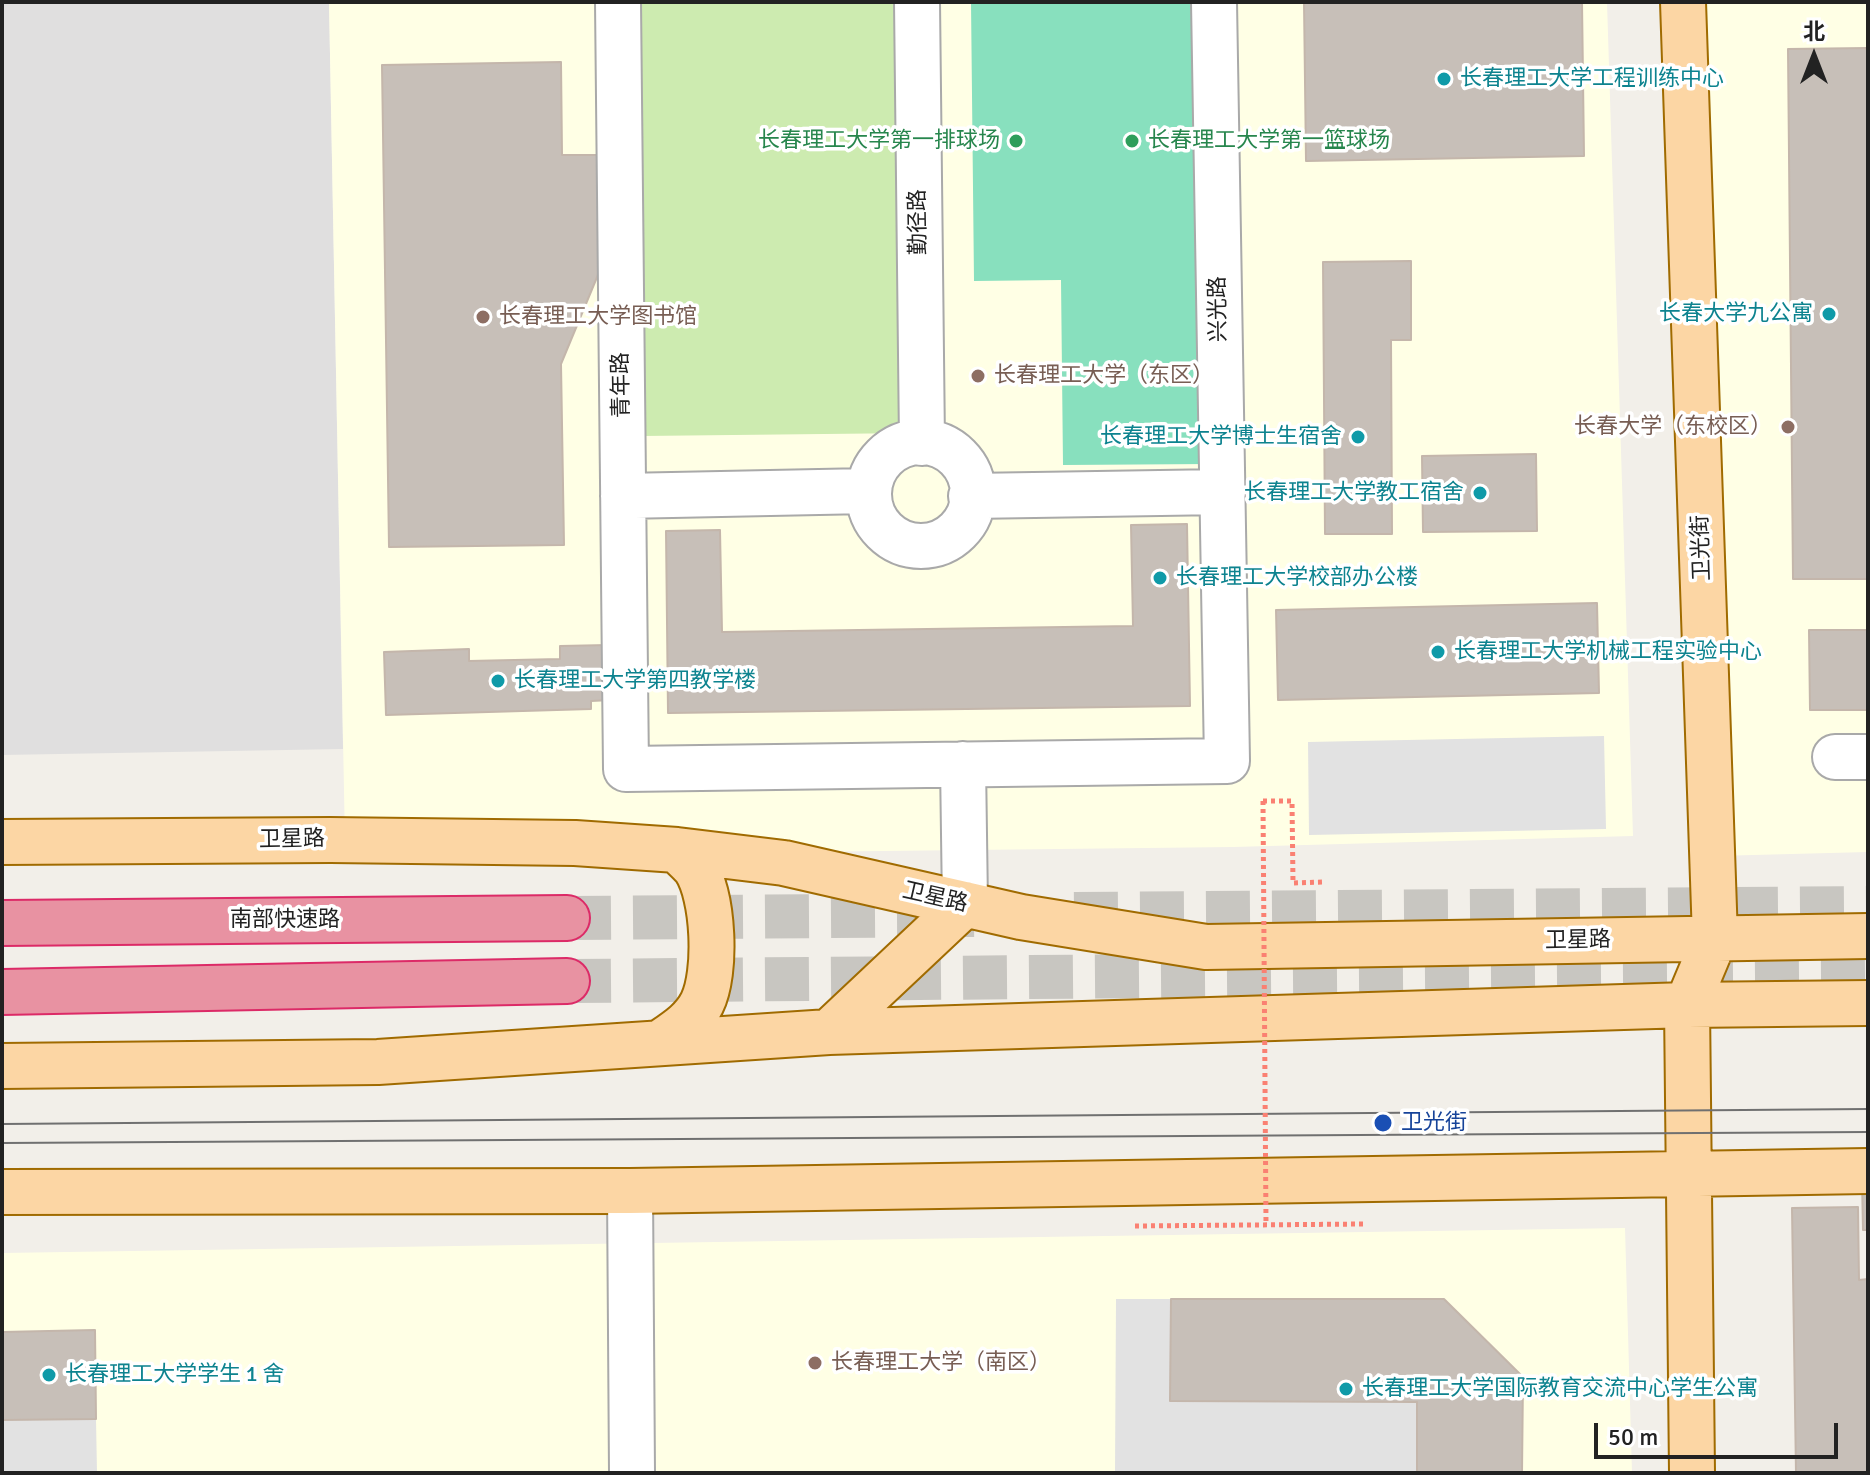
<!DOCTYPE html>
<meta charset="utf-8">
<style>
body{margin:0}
#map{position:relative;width:1870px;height:1475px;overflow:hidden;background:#f2efe9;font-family:Signika,"Noto Sans SC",sans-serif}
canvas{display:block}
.frame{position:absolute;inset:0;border:4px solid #222;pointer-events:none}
.north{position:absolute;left:1774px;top:16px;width:80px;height:80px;-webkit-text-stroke:6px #fff;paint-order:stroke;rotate:0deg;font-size:22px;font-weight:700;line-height:32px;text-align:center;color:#222}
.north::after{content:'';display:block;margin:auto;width:28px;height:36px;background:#222;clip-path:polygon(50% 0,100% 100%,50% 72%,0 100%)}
.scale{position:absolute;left:1594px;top:1423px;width:244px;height:36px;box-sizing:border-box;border:4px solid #222;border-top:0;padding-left:10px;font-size:24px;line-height:28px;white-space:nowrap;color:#222;-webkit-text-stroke:6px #fff;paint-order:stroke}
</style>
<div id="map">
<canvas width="1870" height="1475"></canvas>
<div class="frame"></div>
<div class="north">北</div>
<div class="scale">50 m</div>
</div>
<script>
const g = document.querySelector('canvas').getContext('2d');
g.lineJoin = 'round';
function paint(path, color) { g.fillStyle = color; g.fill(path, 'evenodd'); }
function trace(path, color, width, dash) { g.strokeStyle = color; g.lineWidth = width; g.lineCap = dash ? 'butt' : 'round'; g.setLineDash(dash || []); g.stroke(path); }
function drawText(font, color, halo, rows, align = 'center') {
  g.font = font + ' Signika,"Noto Sans SC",sans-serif'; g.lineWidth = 7; g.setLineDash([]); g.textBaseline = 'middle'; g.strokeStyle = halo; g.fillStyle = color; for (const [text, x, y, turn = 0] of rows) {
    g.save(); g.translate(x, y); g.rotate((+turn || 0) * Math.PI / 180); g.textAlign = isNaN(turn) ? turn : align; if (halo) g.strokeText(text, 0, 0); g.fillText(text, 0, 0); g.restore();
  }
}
const residential = new Path2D(`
 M 2,2 L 329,2 L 343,749 L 2,755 Z`);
const education = new Path2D(`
 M 329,2 L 1607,2 L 1633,836 L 1233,847 L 619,854 L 345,843 Z
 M 1702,2 L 1868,2 L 1868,852 L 1715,856 Z
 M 1625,1228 L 1632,1473 L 2,1473 L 2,1253 Z`);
const grass = new Path2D(`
 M 637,2 L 909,2 L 915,433 L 642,436 Z`);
const pitch = new Path2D(`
 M 971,2 L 1204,2 L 1210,464 L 1063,465 L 1061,280 L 974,281 Z`);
const parking = new Path2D(`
 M 1604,736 L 1606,829 L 1309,835 L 1308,742 Z
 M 1116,1299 L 1171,1299 L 1171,1401 L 1417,1402 L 1417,1473 L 1115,1473 Z
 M 96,1419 L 97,1473 L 2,1473 L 2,1420 Z`);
const building = new Path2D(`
 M 1304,2 L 1582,2 L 1584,156 L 1306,161 Z
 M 1868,48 L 1868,579 L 1793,579 L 1788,49 Z
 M 561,62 L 562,155 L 598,155 L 600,270 L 561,364 L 564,545 L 389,547 L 382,65 Z
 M 1411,261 L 1411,340 L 1391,340 L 1392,534 L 1325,534 L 1323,262 Z
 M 1536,454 L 1537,531 L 1423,532 L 1422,456 Z
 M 1187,524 L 1190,706 L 668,713 L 666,531 L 720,530 L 722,632 L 1133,626 L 1131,525 Z
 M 1597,603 L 1599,693 L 1278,700 L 1276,610 Z
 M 1809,630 L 1868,630 L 1868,710 L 1810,710 Z
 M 609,645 L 611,700 L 591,701 L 591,709 L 386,715 L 384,652 L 469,649 L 469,661 L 560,659 L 560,646 Z
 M 1862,1180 L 1868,1180 L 1868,1230 L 1863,1230 Z
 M 1858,1207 L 1859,1280 L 1868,1279 L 1868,1473 L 1796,1473 L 1792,1208 Z
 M 1171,1299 L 1444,1299 L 1523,1377 L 1522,1473 L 1417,1473 L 1417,1402 L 1170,1401 Z
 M 95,1330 L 96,1419 L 2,1420 L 2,1332 Z`);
const highwayTunnel = new Path2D(`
 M 1074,914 L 1868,908
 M 567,918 L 974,915
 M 567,981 L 1868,970`);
const path = new Path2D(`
 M 1263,801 L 1292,801 L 1293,883 L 1323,882
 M 1135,1226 L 1364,1224`);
const minor = new Path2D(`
 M 618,2 L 626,769 L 1227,761 L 1214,2
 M 917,2 L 922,443
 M869 494a52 52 0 1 1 104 0a52 52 0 1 1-104 0Z
 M 623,496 L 868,491
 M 971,496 L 1223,492
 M 1835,757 L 1868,757
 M 963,764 L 965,904
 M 630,1191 L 632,1473`);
const major = new Path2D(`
 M 1683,2 L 1715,938 L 1687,1005 L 1692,1473
 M 2,842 L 330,840 L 575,843 L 677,850 L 784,863 L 1021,917 L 1206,947 L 1868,936
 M 829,1032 L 965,904
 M 661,1042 C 677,1031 693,1021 702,1003 C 717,973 714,896 695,868 C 690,862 683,856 677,850
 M 2,1066 L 378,1062 L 829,1032 L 1687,1005 L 1868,1003
 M 2,1192 L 630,1191 L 1868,1171`);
const highway = new Path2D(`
 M 2,923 L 567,918
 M 2,992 L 567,981`);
const tram = new Path2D(`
 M 2,1124 L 1868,1109
 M 2,1143 L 1868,1132`);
const pathBridge = new Path2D(`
 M 1263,801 L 1266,1224`);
const markers = [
 [1444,79,8,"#0f9aa8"],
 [1016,141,8,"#2e9e5b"],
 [1132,141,8,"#2e9e5b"],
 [1829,314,8,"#0f9aa8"],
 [483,317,8,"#8d6e63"],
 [978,376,8,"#8d6e63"],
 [1788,427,8,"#8d6e63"],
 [1358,437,8,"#0f9aa8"],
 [1480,493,8,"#0f9aa8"],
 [1160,578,8,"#0f9aa8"],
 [1438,652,8,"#0f9aa8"],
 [498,681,8,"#0f9aa8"],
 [1383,1123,10,"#1a4fb4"],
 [815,1363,8,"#8d6e63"],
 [49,1375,8,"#0f9aa8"],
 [1346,1389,8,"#0f9aa8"]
];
const cultureNames = [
 ["长春理工大学工程训练中心",1460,79],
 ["长春大学九公寓",1813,314,"right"],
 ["长春理工大学博士生宿舍",1342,437,"right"],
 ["长春理工大学教工宿舍",1464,493,"right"],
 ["长春理工大学校部办公楼",1176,578],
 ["长春理工大学机械工程实验中心",1454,652],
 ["长春理工大学第四教学楼",514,681],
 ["长春理工大学学生 1 舍",65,1375],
 ["长春理工大学国际教育交流中心学生公寓",1362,1389]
];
const leisureNames = [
 ["长春理工大学第一排球场",1000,141],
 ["长春理工大学第一篮球场",1148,141,"left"]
];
const streetNames = [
 ["勤径路",919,222,-91],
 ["兴光路",1219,309,-91],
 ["青年路",622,385,-91],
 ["卫光街",1702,548,-92],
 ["卫星路",292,840,-1],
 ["卫星路",935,898,13],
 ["南部快速路",285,920],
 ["卫星路",1578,941,-1]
];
const educationNames = [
 ["长春理工大学图书馆",499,317],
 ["长春理工大学（东区）",994,376],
 ["长春大学（东校区）",1772,427,"right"],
 ["长春理工大学（南区）",831,1363]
];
const transitNames = [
 ["卫光街",1401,1123]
];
paint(residential, '#e0dfdf');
paint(education, '#ffffe5');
paint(grass, '#cdebb0');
paint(pitch, '#88e0be');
paint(parking, '#e2e2e2');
paint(building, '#c7bfb8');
trace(building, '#c4b6ab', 2);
trace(highwayTunnel, '#c8c6c1', 44, [44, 22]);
trace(minor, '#a9a9a9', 48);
trace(major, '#a06b00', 48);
trace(highway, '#dc2a67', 48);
trace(path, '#fa8072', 5, [4, 4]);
trace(minor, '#fff', 44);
trace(major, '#fcd6a4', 44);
trace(highway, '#e892a2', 44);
trace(tram, '#707070', 2);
trace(pathBridge, '#fa8072', 5, [4, 4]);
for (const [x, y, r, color] of markers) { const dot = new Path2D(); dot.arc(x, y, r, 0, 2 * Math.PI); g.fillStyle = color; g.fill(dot); trace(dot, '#fff', 3); }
drawText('22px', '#0d838f', '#fff', cultureNames, 'left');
drawText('22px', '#27864d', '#fff', leisureNames, 'right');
drawText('22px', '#222', '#fff', streetNames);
drawText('22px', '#785e54', '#fff', educationNames, 'left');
drawText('22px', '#164399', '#fff', transitNames, 'left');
</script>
